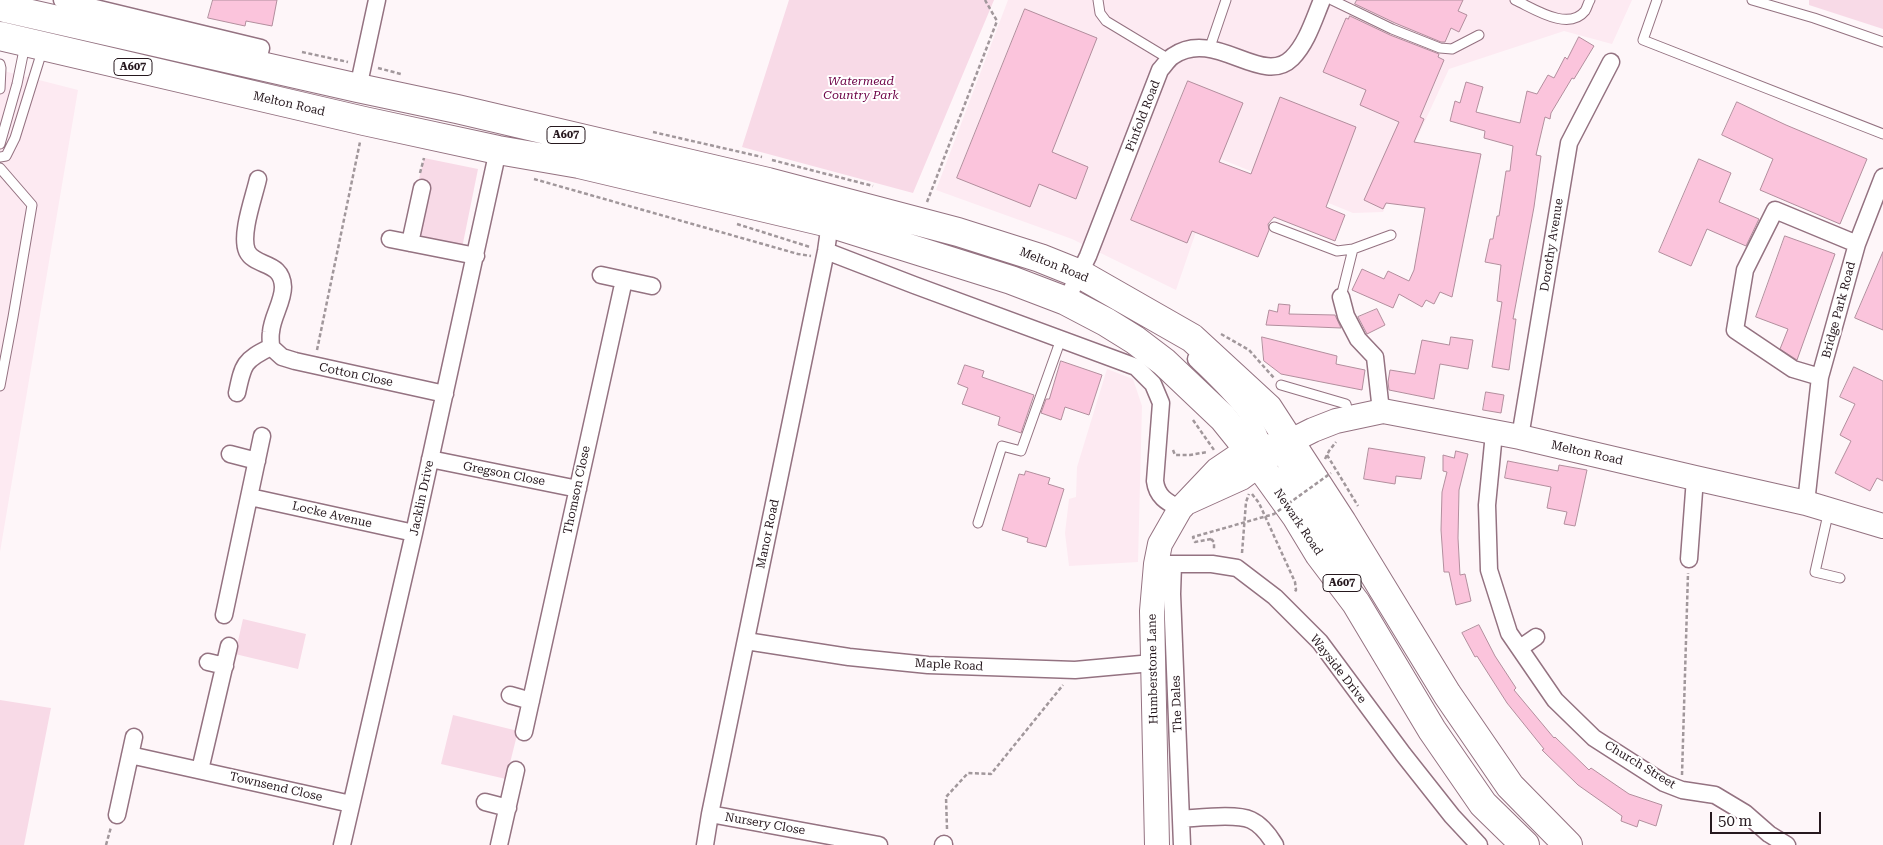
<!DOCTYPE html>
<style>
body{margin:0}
#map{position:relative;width:1883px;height:845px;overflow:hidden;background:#fef6f9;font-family:"Roboto Serif",serif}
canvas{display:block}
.scale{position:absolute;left:1710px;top:812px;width:111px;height:22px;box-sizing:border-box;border:2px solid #26181e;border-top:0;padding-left:6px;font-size:15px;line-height:18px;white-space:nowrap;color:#26181e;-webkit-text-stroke:4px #fff;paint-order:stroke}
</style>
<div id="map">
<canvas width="1883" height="845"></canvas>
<div class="scale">50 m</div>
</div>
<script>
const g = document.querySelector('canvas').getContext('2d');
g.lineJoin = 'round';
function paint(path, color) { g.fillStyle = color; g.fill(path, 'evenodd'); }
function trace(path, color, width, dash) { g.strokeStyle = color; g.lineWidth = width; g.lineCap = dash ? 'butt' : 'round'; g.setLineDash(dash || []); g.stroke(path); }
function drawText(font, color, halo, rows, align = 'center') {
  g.font = font + ' "Roboto Serif",serif'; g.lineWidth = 4; g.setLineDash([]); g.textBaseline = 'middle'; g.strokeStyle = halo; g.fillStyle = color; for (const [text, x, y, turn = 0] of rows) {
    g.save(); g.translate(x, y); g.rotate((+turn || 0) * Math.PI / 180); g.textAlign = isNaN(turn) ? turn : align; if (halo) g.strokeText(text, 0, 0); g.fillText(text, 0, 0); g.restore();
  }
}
const built = new Path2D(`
 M 1008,0 L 1632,0 L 1612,44 L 1564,31 L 1449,69 L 1383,212 L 1353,213 L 1221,159 L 1176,290 L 1072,239 L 936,190 Z
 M 0,70 L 78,90 L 0,552 Z
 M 1107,369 L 1133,379 L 1142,406 L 1138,562 L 1069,566 L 1065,533 L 1069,499 L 1076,497 L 1077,467 Z`);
const green = new Path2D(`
 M 789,0 L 994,0 L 913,193 L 742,147 Z
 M 1809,0 L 1883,0 L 1883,29 L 1809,5 Z
 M 424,158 L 478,169 L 461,253 L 410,243 L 417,187 Z
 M 243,619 L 306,634 L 298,669 L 235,654 Z
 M 0,700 L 51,708 L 24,845 L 0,845 Z
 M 453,715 L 518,731 L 506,779 L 441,764 Z`);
const building = new Path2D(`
 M 213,0 L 277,0 L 272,26 L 246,21 L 245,26 L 208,18 Z
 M 1357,0 L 1463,0 L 1458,11 L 1467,15 L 1459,32 L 1451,28 L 1445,42 L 1441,42 L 1395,23 L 1355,4 Z
 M 1025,9 L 1097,38 L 1052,152 L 1088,167 L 1076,199 L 1039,184 L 1030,207 L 957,178 Z
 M 1350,16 L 1390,35 L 1439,54 L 1438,57 L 1444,60 L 1420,117 L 1424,119 L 1414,142 L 1481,154 L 1452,297 L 1440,292 L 1434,304 L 1426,300 L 1422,307 L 1399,294 L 1393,308 L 1352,290 L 1362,269 L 1384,279 L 1388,271 L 1409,281 L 1414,270 L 1425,208 L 1386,203 L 1383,209 L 1364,200 L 1399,122 L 1360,105 L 1366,90 L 1323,72 L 1346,18 L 1348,19 Z
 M 1579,37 L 1594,46 L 1574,79 L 1572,78 L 1551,113 L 1550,119 L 1545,117 L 1536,155 L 1541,156 L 1534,207 L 1513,319 L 1516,319 L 1509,370 L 1492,367 L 1502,302 L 1497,301 L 1501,265 L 1485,262 L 1490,239 L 1493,239 L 1497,216 L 1499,216 L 1506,171 L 1510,171 L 1513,146 L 1484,138 L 1485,131 L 1450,121 L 1455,101 L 1460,103 L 1466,82 L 1483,87 L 1476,112 L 1520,123 L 1527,91 L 1537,94 L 1548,75 L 1554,78 L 1565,57 L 1567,59 Z
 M 1188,81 L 1243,103 L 1219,162 L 1251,174 L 1280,97 L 1356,127 L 1326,207 L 1345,215 L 1335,241 L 1274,217 L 1268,224 L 1269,230 L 1258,257 L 1192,231 L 1187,243 L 1131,220 Z
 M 1737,102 L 1786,125 L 1867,159 L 1840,224 L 1760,190 L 1773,159 L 1722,135 Z
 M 1699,159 L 1731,173 L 1719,202 L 1759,219 L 1746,246 L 1707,229 L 1691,266 L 1659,252 Z
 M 1785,236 L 1835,254 L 1797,360 L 1780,349 L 1788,329 L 1756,317 Z
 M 1883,252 L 1883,330 L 1855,318 Z
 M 1279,304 L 1290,305 L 1289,314 L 1335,315 L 1341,328 L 1266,325 L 1269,310 L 1277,312 Z
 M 1377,309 L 1385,325 L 1367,334 L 1358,317 Z
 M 1262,337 L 1337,356 L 1336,364 L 1365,370 L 1362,390 L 1281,374 L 1264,361 Z
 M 1451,337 L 1473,340 L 1468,369 L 1440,364 L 1434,399 L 1389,390 L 1388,382 L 1390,370 L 1415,374 L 1422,340 L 1449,345 Z
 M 1061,361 L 1102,375 L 1089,415 L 1065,407 L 1061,420 L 1041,413 L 1046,399 L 1049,399 Z
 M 965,365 L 984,371 L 982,377 L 1034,395 L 1021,433 L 998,425 L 1000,417 L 962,404 L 968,388 L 958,384 Z
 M 1854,367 L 1883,381 L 1883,481 L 1877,478 L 1870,491 L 1835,473 L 1851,441 L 1840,435 L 1855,404 L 1840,397 Z
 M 1486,392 L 1504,395 L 1501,413 L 1483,410 Z
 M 1369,448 L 1425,457 L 1421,479 L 1396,476 L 1395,484 L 1364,479 Z
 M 1456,451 L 1468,454 L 1459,490 L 1458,538 L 1460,575 L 1465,574 L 1471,601 L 1456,605 L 1449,572 L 1444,572 L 1441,530 L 1442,492 L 1447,472 L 1443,471 L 1443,455 L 1454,458 Z
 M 1508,461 L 1558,471 L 1559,465 L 1587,470 L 1575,526 L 1564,524 L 1567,512 L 1547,508 L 1551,487 L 1505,478 Z
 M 1026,471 L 1050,478 L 1048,484 L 1064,489 L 1046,547 L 1027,542 L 1028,538 L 1002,530 L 1019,474 L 1024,475 Z
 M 1479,625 L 1495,656 L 1516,688 L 1514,690 L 1554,738 L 1555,737 L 1589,770 L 1591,768 L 1629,794 L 1662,805 L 1656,826 L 1639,820 L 1637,827 L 1621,821 L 1622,816 L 1578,785 L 1542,750 L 1544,749 L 1507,703 L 1477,656 L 1475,657 L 1462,633 Z`);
const path = new Path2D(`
 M 302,52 L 348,62
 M 378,68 L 401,74
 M 653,132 L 762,157
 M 772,160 L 873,186
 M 420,173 L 424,158
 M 534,179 L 798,254 L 811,256
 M 927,202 L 997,21 L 985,0
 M 737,224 L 810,247
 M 1221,334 L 1249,350 L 1274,378
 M 317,350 L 360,142
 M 1193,420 L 1214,450
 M 1173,450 L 1175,455 L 1190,455 L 1207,452
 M 1327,455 L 1358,506
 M 1325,459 L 1329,451 L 1336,442
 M 1252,494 L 1259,503 L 1295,582 L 1296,590 L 1294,593
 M 1211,539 L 1214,542 L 1214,550
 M 1242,553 L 1246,502 L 1249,494
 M 1682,775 L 1688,573
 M 947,829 L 946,797 L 968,773 L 991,774 L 1063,685
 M 106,845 L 111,827`);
const lane = new Path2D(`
 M 1098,0 L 1100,13 L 1106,21 L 1169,59
 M 1332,0 L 1392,29 L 1440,48 L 1452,49 L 1479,35
 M 1515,0 C 1533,8 1568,32 1585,11 C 1587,8 1588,3 1590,0
 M 1657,0 L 1643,40 L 1883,134
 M 1752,0 L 1814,18 L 1883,42
 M 1210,47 L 1226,0
 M 0,64 L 1,68 L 0,89
 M 0,144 L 17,84 L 25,45
 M 0,157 L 6,156 L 15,138 L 43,48
 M 0,168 L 32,205 L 13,317 L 0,386
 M 1274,227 L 1337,251 L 1353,249
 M 1341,297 L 1353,249 L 1391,235
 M 1281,385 L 1346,404 L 1349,417
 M 1829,510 L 1815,572 L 1840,578
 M 978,523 L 1002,446 L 1021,451 L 1061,339`);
const street = new Path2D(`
 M 62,0 L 261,48 L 257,65
 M 358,88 L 377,0
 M 390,239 L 476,256
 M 410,243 L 422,188
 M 1857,244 L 1883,177
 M 826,251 L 914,285 L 1136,367 L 1153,384 L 1161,403 L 1155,481 C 1157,497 1167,502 1180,509
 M 601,275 L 652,286
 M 1341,297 L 1346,316 L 1358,339 L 1375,357 L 1381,411
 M 1066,301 L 1088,256 L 1160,70 C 1164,66 1168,59 1173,56 C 1215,27 1262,88 1292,58 C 1307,43 1314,19 1322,0
 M 271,347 L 282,357 L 295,361 L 445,394
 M 1196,359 C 1218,381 1265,422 1263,455
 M 237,393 C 243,364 244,360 271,347 C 271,343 270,337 271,332 C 272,317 283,302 283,287 C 282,260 255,268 247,251 C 240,234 254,197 258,179
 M 1494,433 L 1487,505 L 1489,570 L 1509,633 L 1555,700 L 1594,738 L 1664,783 L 1682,790 L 1715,795 L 1745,813 L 1769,834 L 1787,845
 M 1520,437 L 1569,143 L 1611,62
 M 230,454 L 257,461
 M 430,459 L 578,489
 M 250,497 L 414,533
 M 1806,503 L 1820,377 L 1793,369 L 1735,330 L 1745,270 L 1775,210 L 1857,244 L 1820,377
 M 1689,559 L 1695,478
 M 1156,564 L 1212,564 L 1237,568 L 1275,597 L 1320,642 L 1403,754 L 1452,816 L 1479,845
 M 1173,564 L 1172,594 L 1182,845
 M 224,615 L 262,436
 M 746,641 L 849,657 L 928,665 L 1075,670 L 1152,663
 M 1520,648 L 1536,637
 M 208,662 L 225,666
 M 510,695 L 531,701
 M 524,732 L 624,280
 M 130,755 L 351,804
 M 200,770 L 229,646
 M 485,802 L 508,808
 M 710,814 L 879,845
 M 117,815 L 134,737
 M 1181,819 C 1199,818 1236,813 1251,820 C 1262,825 1269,835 1275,845
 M 342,845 L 414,533 L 498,150
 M 499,845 L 516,770
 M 705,845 L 710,814 L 826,251 L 831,216
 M 943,845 L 944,844`);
const secondary = new Path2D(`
 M 1291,441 L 1290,465 L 1292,485 L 1306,509 L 1344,566 L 1347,576
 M 1188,502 L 1241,478 L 1291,441 L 1313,430 L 1336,421 L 1383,411 L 1520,437 L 1695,478 L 1806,503 L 1883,526
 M 1157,845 L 1152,611 L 1156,564 L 1160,544 L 1180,509 L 1217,470 L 1248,449 L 1266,446`);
const highway = new Path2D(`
 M 0,7 L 358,88 L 457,109 L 768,182 L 958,232 L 1040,258 L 1080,274 L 1192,338 L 1268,408 L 1342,522 L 1447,694 L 1510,786 L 1568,845
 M 0,36 L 364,121 L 498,150 L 579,164 L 829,223 L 1011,280 L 1066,301 L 1106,322 L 1135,340 L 1164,362 L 1223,418 L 1248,449 L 1296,516 L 1319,554 L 1356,603 L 1432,730 L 1483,804 L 1525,845`);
const pathBridge = new Path2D(`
 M 1211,539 L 1195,542 L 1193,537 L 1274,514 L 1331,473`);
const shields = [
 [133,67,38],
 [566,135,38],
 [1342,583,38]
];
const shieldNames = [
 ["A607",133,67],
 ["A607",566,135],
 ["A607",1342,583]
];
const parkNames = [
 ["Watermead",861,81],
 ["Country Park",861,95]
];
const streetNames = [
 ["Melton Road",289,104,13],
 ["Pinfold Road",1143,116,-69],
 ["Dorothy Avenue",1552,245,-81],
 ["Melton Road",1054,265,22],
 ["Bridge Park Road",1839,310,-75],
 ["Cotton Close",356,375,12],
 ["Melton Road",1587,453,13],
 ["Gregson Close",504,474,11],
 ["Thomson Close",577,490,-78],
 ["Jacklin Drive",422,498,-78],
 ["Locke Avenue",332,515,13],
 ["Newark Road",1298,522,56],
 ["Manor Road",768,534,-78],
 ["Maple Road",949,665,3],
 ["Humberstone Lane",1153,669,-91],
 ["Wayside Drive",1338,669,52],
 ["The Dales",1177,704,-92],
 ["Church Street",1640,765,31],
 ["Townsend Close",276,787,13],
 ["Nursery Close",765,824,10]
];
paint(built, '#fdeaf2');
paint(green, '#f8dae7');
paint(building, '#fbc4dc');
trace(building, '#b28e9d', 1);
trace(lane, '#947281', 11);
trace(street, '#947281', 19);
trace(secondary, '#947281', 26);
trace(highway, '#947281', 30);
trace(path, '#a1979b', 2.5, [4, 2.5]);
trace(lane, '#fff', 9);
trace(street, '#fff', 16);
trace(secondary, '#fff', 24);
trace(highway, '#fff', 28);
trace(pathBridge, '#a1979b', 2.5, [4, 2.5]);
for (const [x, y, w] of shields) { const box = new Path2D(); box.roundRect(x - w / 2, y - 8.5, w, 17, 4); g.fillStyle = '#fff'; g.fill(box); trace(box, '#26181e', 1); }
drawText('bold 11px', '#26181e', null, shieldNames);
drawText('italic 12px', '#6c0045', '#fff', parkNames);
drawText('12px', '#26181e', '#fff', streetNames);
</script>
